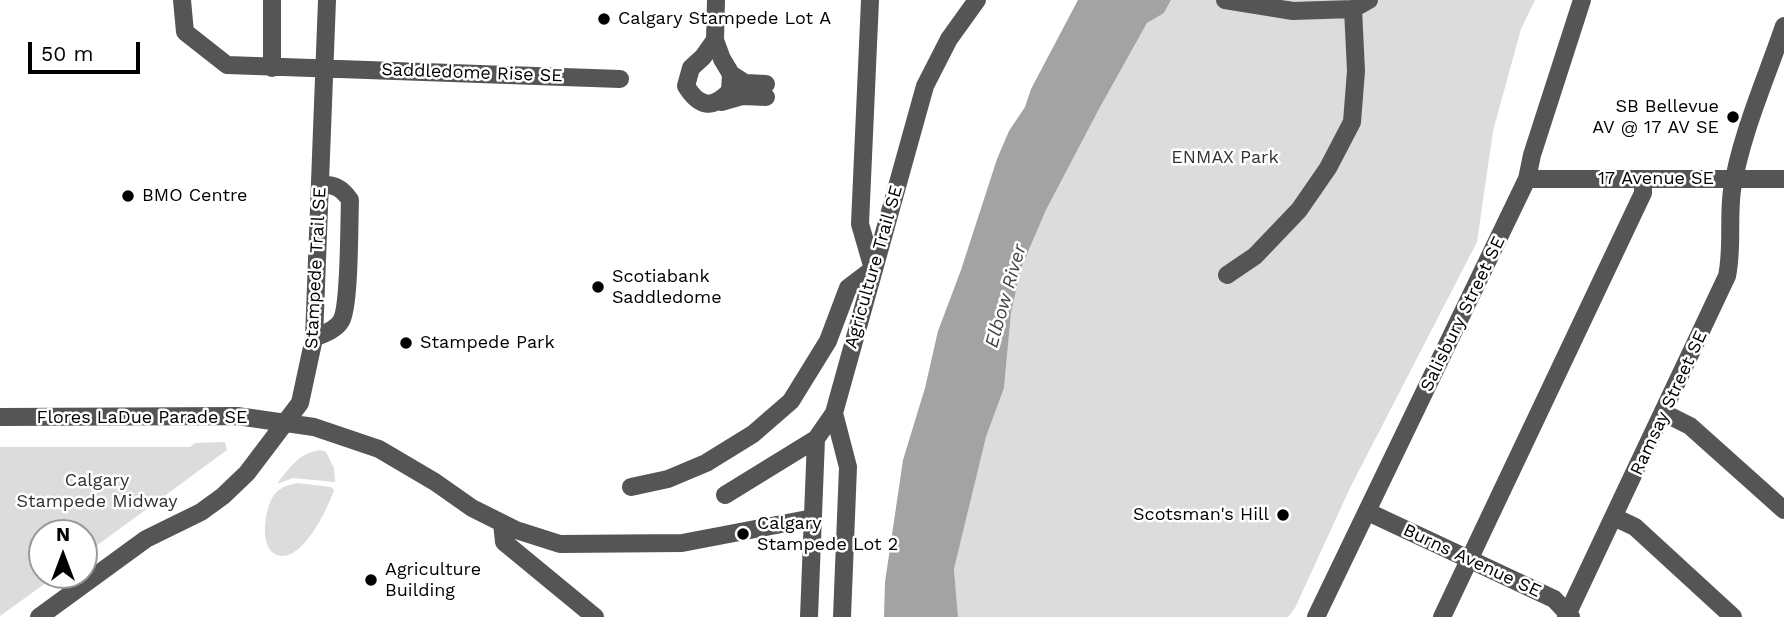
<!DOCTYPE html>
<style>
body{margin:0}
#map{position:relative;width:1784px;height:617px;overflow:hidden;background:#fff;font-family:"Work Sans",sans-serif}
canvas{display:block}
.north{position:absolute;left:28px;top:519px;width:70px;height:70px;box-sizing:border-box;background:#fff;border:2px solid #999;border-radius:50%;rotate:0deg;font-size:19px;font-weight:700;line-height:28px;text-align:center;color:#000}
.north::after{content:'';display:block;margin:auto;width:24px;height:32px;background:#000;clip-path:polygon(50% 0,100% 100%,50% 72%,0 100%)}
.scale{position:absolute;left:28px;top:42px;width:112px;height:32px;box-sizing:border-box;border:4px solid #000;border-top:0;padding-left:9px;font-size:21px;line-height:24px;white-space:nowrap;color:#000;-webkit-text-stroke:5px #fff;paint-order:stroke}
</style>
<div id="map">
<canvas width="1784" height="617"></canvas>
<div class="north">N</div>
<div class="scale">50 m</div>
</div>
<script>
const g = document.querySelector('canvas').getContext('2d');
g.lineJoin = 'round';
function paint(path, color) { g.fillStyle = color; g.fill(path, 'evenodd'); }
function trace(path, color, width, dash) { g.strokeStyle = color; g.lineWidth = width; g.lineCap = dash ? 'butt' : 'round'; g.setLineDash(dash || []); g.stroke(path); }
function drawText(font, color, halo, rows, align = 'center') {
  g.font = font + ' "Work Sans",sans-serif'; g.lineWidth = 5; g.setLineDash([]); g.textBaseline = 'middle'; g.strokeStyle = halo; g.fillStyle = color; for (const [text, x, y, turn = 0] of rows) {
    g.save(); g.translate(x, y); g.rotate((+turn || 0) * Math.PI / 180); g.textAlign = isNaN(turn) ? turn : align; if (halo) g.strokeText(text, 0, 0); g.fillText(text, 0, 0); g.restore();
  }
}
const green = new Path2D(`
 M 1171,0 L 1535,0 L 1521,29 L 1493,131 L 1477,242 L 1350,488 L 1295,608 L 1288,617 L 958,617 L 954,569 L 986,437 L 1004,388 L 1011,313 L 1021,268 L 1046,210 L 1099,109 L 1147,23 L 1164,13 Z
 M 225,442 L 227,450 L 84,555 L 84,533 L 42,533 L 42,575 L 57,575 L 0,616 L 0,447 L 190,447 L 195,443 Z
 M 320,450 L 326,452 L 334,468 L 335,482 L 293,478 L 277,484 C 289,468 299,453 320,450 Z
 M 298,483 L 331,487 L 334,490 C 328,508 302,564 277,555 C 258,548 265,507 274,495 C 280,487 288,485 298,483 Z`);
const water = new Path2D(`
 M 1078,0 L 1171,0 L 1164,13 L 1147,23 L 1099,109 L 1046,210 L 1021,268 L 1011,313 L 1004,388 L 986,437 L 954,569 L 958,617 L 884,617 L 885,582 L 903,460 L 925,388 L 938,331 L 961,270 L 997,159 L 1009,131 L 1025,107 L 1031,89 Z`);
const minor = new Path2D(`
 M 182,0 L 185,32 L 227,65 L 620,79
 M 1225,0 L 1293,11 L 1353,9 L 1369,0
 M 715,40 L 703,57 L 691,68 L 686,86 C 699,107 712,110 730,91 L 731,74 L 722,59 L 715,40 L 716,0
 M 272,68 L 272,0
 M 731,74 L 745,83 L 766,84
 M 721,102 L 742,96 L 766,97
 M 1527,179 L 1784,179
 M 1227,275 L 1255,256 L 1299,210 L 1328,168 L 1352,122 L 1356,71 L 1353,9
 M 314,338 C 323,334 336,330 341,321 C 350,307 349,221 350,200 C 342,188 335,185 321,184
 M 834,413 L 848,467 L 842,617
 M 1664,413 L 1690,426 L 1784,510
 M 0,417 L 237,416 L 314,427 L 379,449 L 435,482 L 472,508 L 516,530 L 560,544 L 682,543 L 813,518
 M 631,487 L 668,479 L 706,463 L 753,434 L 791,401 L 828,341 L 848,288 L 873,269 L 860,224 L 870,0
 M 725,495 L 816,439 L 834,413 L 925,86 L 949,39 L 977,0
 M 1368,512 L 1554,599 L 1571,617
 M 1614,517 L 1635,527 L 1733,617
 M 502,523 L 504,542 L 595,617
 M 39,617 L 146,539 L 201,512 L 223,496 L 247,473 L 300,403 L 314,338 L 327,0
 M 809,617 L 816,439
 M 1316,617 L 1527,179 L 1532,155 L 1582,0
 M 1442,617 L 1643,193 L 1643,179
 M 1566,617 L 1727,276 C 1733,248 1728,219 1732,190 C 1741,134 1766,79 1784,26`);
const markers = [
 [604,19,7,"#000"],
 [1733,117,7,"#000"],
 [128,196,7,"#000"],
 [598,287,7,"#000"],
 [406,343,7,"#000"],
 [1283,515,7,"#000"],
 [743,534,7,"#000"],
 [371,580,7,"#000"]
];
const poiNames = [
 ["Calgary Stampede Lot A",618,19],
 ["SB Bellevue",1719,107,"right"],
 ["AV @ 17 AV SE",1719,128,"right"],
 ["BMO Centre",142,196],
 ["Scotiabank",612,277],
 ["Saddledome",612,298],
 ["Stampede Park",420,343],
 ["Scotsman's Hill",1269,515,"right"],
 ["Calgary",757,524],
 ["Stampede Lot 2",757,545],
 ["Agriculture",385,570],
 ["Building",385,591]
];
const streetNames = [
 ["Saddledome Rise SE",472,73,2],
 ["17 Avenue SE",1656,179],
 ["Agriculture Trail SE",874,267,-74],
 ["Stampede Trail SE",316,268,-87],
 ["Salisbury Street SE",1463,314,-64],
 ["Ramsay Street SE",1669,403,-65],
 ["Flores LaDue Parade SE",142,418],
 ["Burns Avenue SE",1472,561,25]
];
const parkNames = [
 ["ENMAX Park",1225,158],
 ["Calgary",97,481],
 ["Stampede Midway",97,502]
];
const waterNames = [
 ["Elbow River",1006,296,-74]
];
paint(green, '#dcdcdc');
paint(water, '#a3a3a3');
trace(minor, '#555', 18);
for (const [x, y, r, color] of markers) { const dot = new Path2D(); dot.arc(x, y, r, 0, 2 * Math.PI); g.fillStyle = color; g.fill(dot); trace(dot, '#fff', 2.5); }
drawText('18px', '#000', '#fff', poiNames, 'left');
drawText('18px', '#000', '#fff', streetNames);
drawText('18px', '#333', '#fff', parkNames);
drawText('italic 19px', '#444', '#fff', waterNames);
</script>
